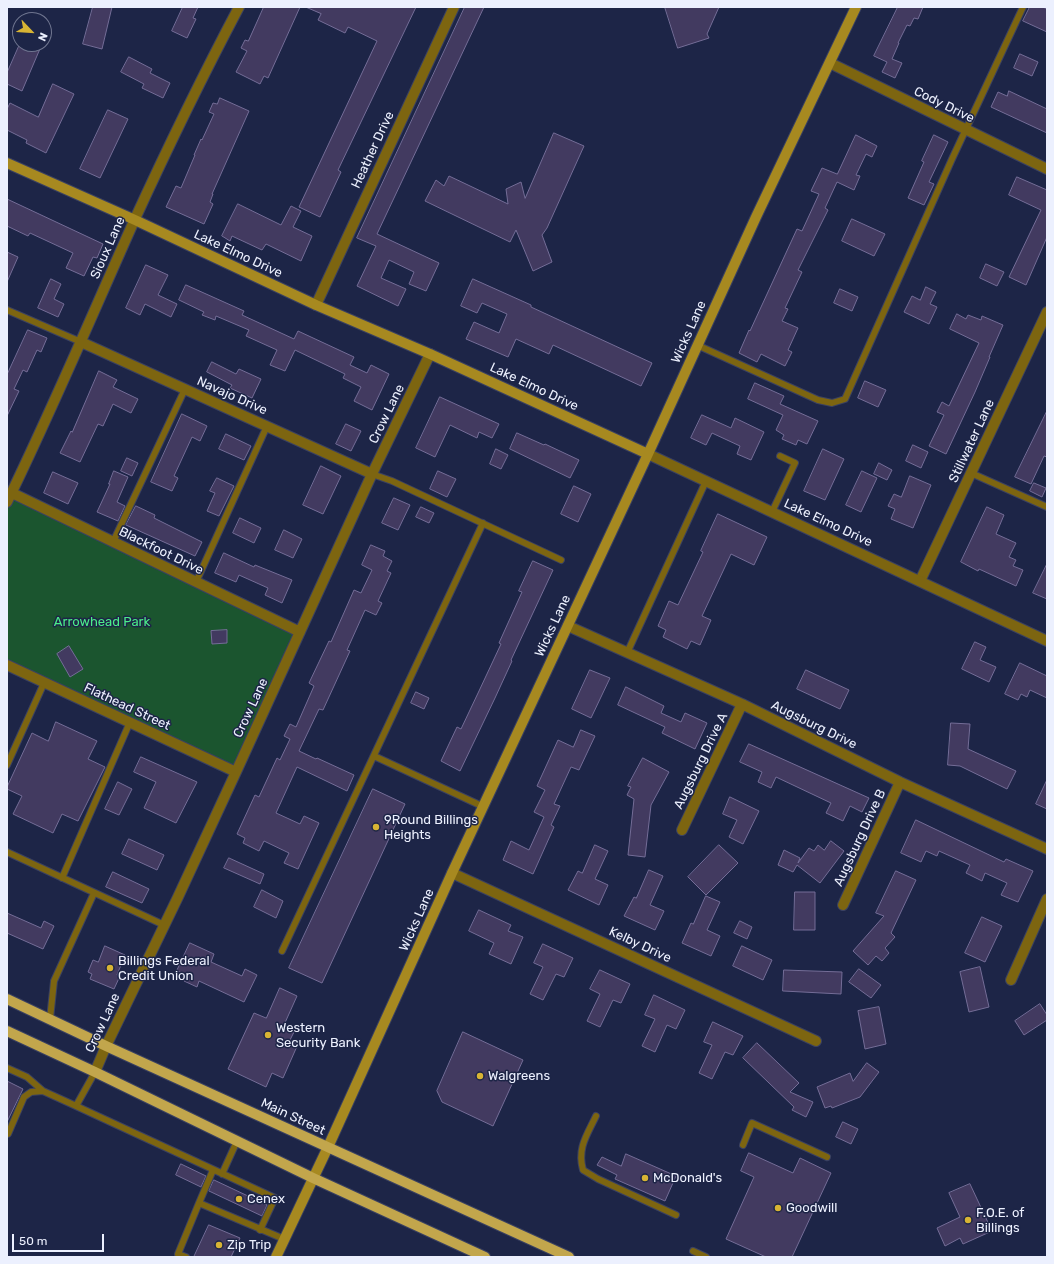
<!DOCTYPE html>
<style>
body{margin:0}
#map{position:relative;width:1054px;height:1264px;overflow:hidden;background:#1d2547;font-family:Rubik,sans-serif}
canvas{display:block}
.frame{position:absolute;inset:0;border:8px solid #ecf0fe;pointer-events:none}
.north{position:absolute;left:12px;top:12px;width:40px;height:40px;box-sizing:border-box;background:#1d2547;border:1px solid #707690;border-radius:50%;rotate:115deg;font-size:11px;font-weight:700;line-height:16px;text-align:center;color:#ecf0fe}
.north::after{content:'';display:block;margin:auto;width:14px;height:18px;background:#d8b434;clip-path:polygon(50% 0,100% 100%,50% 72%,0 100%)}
.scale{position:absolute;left:12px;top:1234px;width:92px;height:18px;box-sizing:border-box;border:2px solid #ecf0fe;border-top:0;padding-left:5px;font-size:12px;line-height:14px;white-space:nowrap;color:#ecf0fe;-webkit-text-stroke:3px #1d2547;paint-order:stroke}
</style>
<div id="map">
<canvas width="1054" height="1264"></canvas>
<div class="frame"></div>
<div class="north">N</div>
<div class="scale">50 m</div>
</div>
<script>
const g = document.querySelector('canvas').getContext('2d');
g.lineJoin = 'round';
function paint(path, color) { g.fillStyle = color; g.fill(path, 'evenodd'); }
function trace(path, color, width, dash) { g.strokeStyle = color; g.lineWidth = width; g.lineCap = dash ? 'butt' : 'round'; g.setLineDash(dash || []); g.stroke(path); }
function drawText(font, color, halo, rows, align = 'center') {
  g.font = font + ' Rubik,sans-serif'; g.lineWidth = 3; g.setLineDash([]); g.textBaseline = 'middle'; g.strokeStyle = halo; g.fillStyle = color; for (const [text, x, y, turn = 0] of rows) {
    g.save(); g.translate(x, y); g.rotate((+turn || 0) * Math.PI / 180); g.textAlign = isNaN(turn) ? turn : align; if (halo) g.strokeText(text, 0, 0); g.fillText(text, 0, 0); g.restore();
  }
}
const green = new Path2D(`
 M 9,498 L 138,554 L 293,634 L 232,770 L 7,661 L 7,503 Z`);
const building = new Path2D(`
 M 93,7 L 112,7 L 102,49 L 83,44 Z
 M 183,7 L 198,7 L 193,18 L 196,19 L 187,38 L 172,31 Z
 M 264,7 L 300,7 L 268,78 L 264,76 L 260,84 L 236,72 L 247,51 L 241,48 L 245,40 L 248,41 Z
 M 306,7 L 416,7 L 338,170 L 341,172 L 320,217 L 299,207 L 377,41 L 348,27 L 345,33 L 318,20 L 321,14 Z
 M 465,7 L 484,7 L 377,234 L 439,263 L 426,291 L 409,284 L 414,272 L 389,260 L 381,278 L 406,289 L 398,306 L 357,286 L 376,246 L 357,238 Z
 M 665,7 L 719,7 L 707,34 L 709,38 L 678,48 Z
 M 898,7 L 923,7 L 918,19 L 914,18 L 910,26 L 907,25 L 898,43 L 899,43 L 892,59 L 902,63 L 895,78 L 882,72 L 887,62 L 874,56 Z
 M 1030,7 L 1043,7 L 1047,9 L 1047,32 L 1023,21 Z
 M 20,44 L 42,44 L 22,91 L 7,84 L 7,73 Z
 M 1020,54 L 1038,62 L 1032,76 L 1014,68 Z
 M 129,57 L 152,69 L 150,73 L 170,83 L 163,98 L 142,88 L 144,84 L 121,72 Z
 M 53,84 L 74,94 L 46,153 L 26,143 L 27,140 L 7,130 L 7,109 L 10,103 L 38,117 Z
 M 1009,91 L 1047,109 L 1047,133 L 991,107 L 998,92 L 1007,96 Z
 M 220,98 L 249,111 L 212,194 L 213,194 L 210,202 L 213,204 L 204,224 L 166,207 L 176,186 L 181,188 L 195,155 L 194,155 L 201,139 L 202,140 L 214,114 L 209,112 L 213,103 L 217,104 Z
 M 108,110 L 128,119 L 100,178 L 80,169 Z
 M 554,133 L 584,146 L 547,228 L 542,235 L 552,262 L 533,271 L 516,230 L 510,242 L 425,201 L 436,180 L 444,186 L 449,176 L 508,204 L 506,189 L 521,182 L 525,198 Z
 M 856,135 L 877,146 L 872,157 L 866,154 L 856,175 L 860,176 L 854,190 L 837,182 L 825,208 L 828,210 L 798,270 L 802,272 L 785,308 L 788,309 L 782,321 L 798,328 L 788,350 L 792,352 L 785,366 L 761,354 L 757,362 L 739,353 L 749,330 L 750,331 L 797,229 L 802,231 L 819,194 L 811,191 L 822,168 L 837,174 Z
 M 934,135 L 948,142 L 929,182 L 934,184 L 924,205 L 908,198 L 924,162 L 922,161 Z
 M 1017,177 L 1047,190 L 1047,237 L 1026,285 L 1009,277 L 1041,210 L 1009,195 Z
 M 7,199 L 103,244 L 97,258 L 93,257 L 84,276 L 66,268 L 73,253 L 30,233 L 28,236 L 7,226 Z
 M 238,204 L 281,225 L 291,206 L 301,211 L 293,227 L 312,236 L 301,261 L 266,244 L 262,250 L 232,236 L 230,241 L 222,236 Z
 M 852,219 L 885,234 L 874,256 L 842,241 Z
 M 7,252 L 18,257 L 7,282 Z
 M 986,264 L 1004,272 L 997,286 L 980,278 Z
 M 146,265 L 168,275 L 158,295 L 177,304 L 171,317 L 145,304 L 140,315 L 126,308 Z
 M 51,279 L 61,284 L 54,299 L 64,304 L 58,317 L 38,308 Z
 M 473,279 L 531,305 L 531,307 L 652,363 L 641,386 L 553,345 L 549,354 L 516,339 L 508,357 L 466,339 L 474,322 L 499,333 L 507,314 L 482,303 L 477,313 L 461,306 Z
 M 186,285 L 244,311 L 242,315 L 294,339 L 298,331 L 354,357 L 350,365 L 367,373 L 371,365 L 389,374 L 372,410 L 354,401 L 361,387 L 343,378 L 345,374 L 295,350 L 285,371 L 270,365 L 277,350 L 246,336 L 249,330 L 216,316 L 215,320 L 202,315 L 204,312 L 179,300 Z
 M 926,287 L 936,292 L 930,304 L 937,307 L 929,324 L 904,312 L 912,296 L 920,300 Z
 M 840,289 L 858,297 L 852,311 L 834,303 Z
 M 957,314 L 966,319 L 968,315 L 981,320 L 982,316 L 1003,325 L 989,357 L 990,357 L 975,392 L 946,454 L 929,446 L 944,415 L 937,412 L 942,402 L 949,406 L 979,343 L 950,329 Z
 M 28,330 L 47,338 L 41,352 L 37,350 L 27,372 L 23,370 L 14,389 L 19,391 L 7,416 L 7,375 Z
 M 212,362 L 236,374 L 239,369 L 261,379 L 252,398 L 230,388 L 232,385 L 207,372 Z
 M 99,371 L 117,380 L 113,387 L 138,399 L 131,413 L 113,404 L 103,426 L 98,424 L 80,462 L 60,453 L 71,431 L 72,432 Z
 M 865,381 L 886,390 L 878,407 L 858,398 Z
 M 755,383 L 784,396 L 780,404 L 818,421 L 807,444 L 798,440 L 796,445 L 782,439 L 784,435 L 776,430 L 783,415 L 748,399 Z
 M 440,397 L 499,424 L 492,438 L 479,432 L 477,438 L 450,425 L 435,457 L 416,448 Z
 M 1047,411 L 1047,457 L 1044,456 L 1031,484 L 1015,477 Z
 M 182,414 L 207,426 L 200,441 L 192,437 L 174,476 L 178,478 L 172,491 L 151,482 Z
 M 702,415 L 731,428 L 735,418 L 764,432 L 751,460 L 737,454 L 740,446 L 712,433 L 706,445 L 691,438 Z
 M 346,424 L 361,431 L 351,451 L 336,444 Z
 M 517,433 L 544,445 L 545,444 L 579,460 L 570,478 L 510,449 Z
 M 226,434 L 251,446 L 244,460 L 219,449 Z
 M 913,445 L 928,452 L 921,468 L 906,461 Z
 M 496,449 L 508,455 L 501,469 L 490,464 Z
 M 823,449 L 844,459 L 825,500 L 804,491 Z
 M 127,458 L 138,463 L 132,476 L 121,471 Z
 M 879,463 L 892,470 L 887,480 L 874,474 Z
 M 321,466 L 341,476 L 323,514 L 303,505 Z
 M 114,471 L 128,477 L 117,502 L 125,506 L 118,521 L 97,512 L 110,484 L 109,484 Z
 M 438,471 L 456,479 L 447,497 L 430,489 Z
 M 862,471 L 877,478 L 861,512 L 846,505 Z
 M 53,472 L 78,483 L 68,504 L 44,493 Z
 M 910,476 L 931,485 L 913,528 L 891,519 L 895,509 L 888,506 L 894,494 L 901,497 Z
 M 217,478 L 234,486 L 219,516 L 207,511 L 215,493 L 210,491 Z
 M 1034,483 L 1046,488 L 1042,497 L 1030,491 Z
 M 574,486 L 591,494 L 578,522 L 561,514 Z
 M 394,498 L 410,505 L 398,530 L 382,523 Z
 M 136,506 L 155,515 L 154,518 L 202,542 L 195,556 L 126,525 Z
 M 421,507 L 434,513 L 429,523 L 416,517 Z
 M 987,507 L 1004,515 L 996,534 L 1016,543 L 1009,557 L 1016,560 L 1013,566 L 1023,570 L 1016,586 L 979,569 L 978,571 L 961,562 Z
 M 718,514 L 767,537 L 754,565 L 731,554 L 702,616 L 711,620 L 700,645 L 691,641 L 687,649 L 663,637 L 666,630 L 658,626 L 669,601 L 678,605 L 703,552 L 701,551 Z
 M 240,518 L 261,528 L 254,543 L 233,533 Z
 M 284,530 L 302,539 L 293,558 L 275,550 Z
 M 371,545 L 385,551 L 383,556 L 392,561 L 387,571 L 391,573 L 378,601 L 382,603 L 376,615 L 365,610 L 347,650 L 350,651 L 323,710 L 319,709 L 299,751 L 316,759 L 317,758 L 354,775 L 347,791 L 297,767 L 276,813 L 300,824 L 304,816 L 319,823 L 298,869 L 284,863 L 289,853 L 264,841 L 259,851 L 243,843 L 245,838 L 237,834 L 255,795 L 259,797 L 277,758 L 280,760 L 290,739 L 284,736 L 290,724 L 296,727 L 314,686 L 309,683 L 329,641 L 331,642 L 354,590 L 361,593 L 372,570 L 362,565 Z
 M 224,553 L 254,567 L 255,565 L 292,580 L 282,603 L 265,595 L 268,588 L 239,575 L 236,582 L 215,573 Z
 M 533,561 L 553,570 L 511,660 L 512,661 L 495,698 L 460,771 L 441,761 L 457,727 L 461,729 L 479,691 L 501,644 L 499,643 L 522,592 L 519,591 Z
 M 1047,564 L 1047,599 L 1033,593 Z
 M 227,630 L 227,643 L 212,644 L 211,631 Z
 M 975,642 L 986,647 L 980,660 L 996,667 L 989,682 L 962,669 Z
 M 69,646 L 83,669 L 70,677 L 57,654 Z
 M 1020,663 L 1047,676 L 1047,698 L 1030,690 L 1027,697 L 1021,694 L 1018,700 L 1005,694 Z
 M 590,670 L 610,678 L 591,718 L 572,709 Z
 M 806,670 L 849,690 L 840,709 L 797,689 Z
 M 626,687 L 664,706 L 661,713 L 681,722 L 685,713 L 707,723 L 695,749 L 662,733 L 665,727 L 618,705 Z
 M 416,692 L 429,698 L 424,709 L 411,703 Z
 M 56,722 L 97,741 L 88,759 L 105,767 L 78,821 L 62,814 L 53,833 L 13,814 L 22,796 L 7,789 L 7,787 L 32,733 L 48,741 Z
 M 951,723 L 970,724 L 968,749 L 1016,771 L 1007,789 L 960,766 L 948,765 Z
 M 581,730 L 595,736 L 579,770 L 571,767 L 554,804 L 560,806 L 551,825 L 554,827 L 533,874 L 503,860 L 511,841 L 529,850 L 544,817 L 534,812 L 545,790 L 537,786 L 558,740 L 573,747 Z
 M 749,744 L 869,798 L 862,812 L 850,806 L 843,821 L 826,813 L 831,803 L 776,777 L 771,788 L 758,782 L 762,772 L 740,762 Z
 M 141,757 L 197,782 L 176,823 L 144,808 L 156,782 L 134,772 Z
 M 643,758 L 669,772 L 651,805 L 645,857 L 628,855 L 634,799 L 627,795 L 631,787 L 628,786 Z
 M 1047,780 L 1047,809 L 1036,804 Z
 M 118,782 L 132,789 L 119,815 L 105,809 Z
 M 373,789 L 405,804 L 322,983 L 289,968 Z
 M 730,797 L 759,811 L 743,844 L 729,837 L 737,820 L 723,814 Z
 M 916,820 L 1004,862 L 1006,859 L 1033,871 L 1018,902 L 1001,895 L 1007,883 L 985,873 L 982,881 L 966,873 L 970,865 L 939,851 L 937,856 L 926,851 L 921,862 L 901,853 Z
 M 129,839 L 164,855 L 157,870 L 122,854 Z
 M 831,841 L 844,851 L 820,883 L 797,865 L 793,872 L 778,865 L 784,850 L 800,858 L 798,863 L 809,848 L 814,851 L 818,845 L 824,850 Z
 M 595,845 L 608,851 L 595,879 L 608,885 L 599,905 L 568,890 L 578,871 L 582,873 Z
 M 719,845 L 738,863 L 706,895 L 688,877 Z
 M 229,858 L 264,874 L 260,884 L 224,868 Z
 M 649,870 L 663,876 L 650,905 L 664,911 L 655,930 L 624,916 L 634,897 L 636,898 Z
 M 896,871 L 916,880 L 891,933 L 895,937 L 885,948 L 889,953 L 882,961 L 876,956 L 868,965 L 853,951 L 884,916 L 876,913 Z
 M 113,872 L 149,889 L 142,903 L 106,887 Z
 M 262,890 L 283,901 L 276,918 L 254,907 Z
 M 795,892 L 815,892 L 815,930 L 794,930 Z
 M 706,896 L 720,902 L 707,930 L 720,936 L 711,956 L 682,943 L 691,923 L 693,924 Z
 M 479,910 L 511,925 L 508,931 L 523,937 L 511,964 L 489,954 L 494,943 L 469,931 Z
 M 7,913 L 41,928 L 44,921 L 54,926 L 43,949 L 7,933 Z
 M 982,917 L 1002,926 L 985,962 L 965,953 Z
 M 740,921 L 752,927 L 747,939 L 734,933 Z
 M 190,943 L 214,954 L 211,962 L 242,976 L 245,969 L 257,975 L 244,1002 L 199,981 L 197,987 L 184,981 L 187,975 L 177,971 Z
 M 543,944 L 573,958 L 564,977 L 556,974 L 543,1000 L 530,994 L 543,967 L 534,963 Z
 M 105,946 L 125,955 L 117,975 L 120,976 L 114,989 L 90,979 L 92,974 L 88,972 L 93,960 L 98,962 Z
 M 742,946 L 772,960 L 763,980 L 733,966 Z
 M 980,967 L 989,1007 L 969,1012 L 960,972 Z
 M 859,969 L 881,985 L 871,998 L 849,982 Z
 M 600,970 L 630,984 L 621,1003 L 613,1000 L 600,1027 L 587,1021 L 600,994 L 590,989 Z
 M 784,970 L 842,972 L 841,994 L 783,991 Z
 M 280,988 L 297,996 L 284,1025 L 295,1030 L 290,1040 L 298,1044 L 283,1078 L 272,1073 L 266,1087 L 228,1069 L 254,1013 L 266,1018 Z
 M 654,995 L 685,1010 L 676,1029 L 667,1025 L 655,1052 L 642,1046 L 655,1019 L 645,1015 Z
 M 1040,1004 L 1047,1015 L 1047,1020 L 1024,1035 L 1015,1021 Z
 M 879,1007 L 886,1044 L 865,1049 L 858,1011 Z
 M 713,1022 L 743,1036 L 733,1055 L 725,1052 L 712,1079 L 699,1073 L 712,1045 L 704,1042 Z
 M 463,1032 L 523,1060 L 493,1126 L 442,1102 L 437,1091 Z
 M 757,1043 L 799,1083 L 790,1092 L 813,1102 L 806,1117 L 792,1110 L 794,1107 L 743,1058 Z
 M 867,1063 L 879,1072 L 860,1097 L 832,1108 L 831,1106 L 825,1108 L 817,1087 L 850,1073 L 853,1081 Z
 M 7,1081 L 23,1089 L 7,1122 Z
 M 843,1122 L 858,1129 L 851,1144 L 836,1137 Z
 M 749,1153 L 793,1173 L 800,1158 L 831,1173 L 792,1257 L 766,1257 L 726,1239 L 754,1177 L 741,1171 Z
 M 626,1154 L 676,1176 L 665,1201 L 615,1179 L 617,1175 L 597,1165 L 602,1157 L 621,1166 Z
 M 181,1164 L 206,1176 L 201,1187 L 176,1175 Z
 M 214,1180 L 267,1205 L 262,1216 L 209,1191 Z
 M 970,1184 L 992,1231 L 963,1244 L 960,1238 L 945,1246 L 937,1228 L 960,1217 L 949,1193 Z
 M 209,1225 L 240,1238 L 231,1257 L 194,1257 Z`);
const service = new Path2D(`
 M 7,310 L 81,342
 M 697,345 L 818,400 L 832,403 L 845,399 L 952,159 L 1023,7
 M 971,473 L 1047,507
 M 372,474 L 392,481 L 561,560
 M 772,512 L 795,463 L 780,456
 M 113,542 L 185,389
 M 196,582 L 267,426
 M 627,653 L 706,481
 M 374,756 L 484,807
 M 7,765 L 44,683
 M 7,852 L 164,925
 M 62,878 L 130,722
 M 282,951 L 483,523
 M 50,1019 L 54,981 L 94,893
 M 7,1068 L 27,1077 L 43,1091 L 76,1106
 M 95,1072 L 76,1106 L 275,1198 L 260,1230
 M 596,1116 C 587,1135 577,1148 583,1170 L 598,1179 L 676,1215
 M 7,1134 L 8,1134 L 24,1097 L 31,1092 L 43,1091
 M 743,1145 L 752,1123 L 827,1157
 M 213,1170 L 199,1203 L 284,1239
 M 222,1174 L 237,1141
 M 693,1251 L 706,1257
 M 186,1257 L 178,1254 L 199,1203`);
const minor = new Path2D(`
 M 830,63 L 1047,169
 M 316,305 L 454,7
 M 81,342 L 372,474
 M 12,493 L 300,632
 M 7,502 C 52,410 92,315 134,221 C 167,149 202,77 239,7
 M 920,581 L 1047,312
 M 568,626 L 742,704 L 900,782 L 1047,849
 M 7,665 L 236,772
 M 682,830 L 742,704
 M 452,873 L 816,1041
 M 843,905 L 900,782
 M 1011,980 L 1047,899
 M 95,1072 L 106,1046 L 178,897 L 236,772 L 372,474 L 430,354`);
const tertiary = new Path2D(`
 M 648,454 L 1047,641`);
const secondary = new Path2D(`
 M 7,163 L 135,220 L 316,305 L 430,354 L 648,454
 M 276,1257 L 328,1147 L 452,873 L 648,454 L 756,217 L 856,7`);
const primary = new Path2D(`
 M 7,999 L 106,1046 L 569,1257
 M 7,1031 L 95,1072 L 313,1178 L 485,1257`);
const markers = [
 [376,827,4,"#d8b434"],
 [110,968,4,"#d8b434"],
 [268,1035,4,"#d8b434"],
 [480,1076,4,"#d8b434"],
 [645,1178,4,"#d8b434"],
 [239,1199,4,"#d8b434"],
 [778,1208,4,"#d8b434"],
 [968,1220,4,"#d8b434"],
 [219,1245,4,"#d8b434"]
];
const streetNames = [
 ["Cody Drive",944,105,26],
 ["Heather Drive",373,150,-65],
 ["Sioux Lane",108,248,-66],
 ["Lake Elmo Drive",238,254,25],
 ["Wicks Lane",689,332,-66],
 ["Lake Elmo Drive",534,387,25],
 ["Navajo Drive",232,396,24],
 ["Crow Lane",387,414,-64],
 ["Stillwater Lane",972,441,-65],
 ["Lake Elmo Drive",828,523,25],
 ["Blackfoot Drive",161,551,26],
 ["Wicks Lane",553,626,-65],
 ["Flathead Street",127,707,25],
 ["Crow Lane",251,708,-65],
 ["Augsburg Drive",814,725,26],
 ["Augsburg Drive A",701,761,-64],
 ["Augsburg Drive B",860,838,-65],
 ["Wicks Lane",417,920,-66],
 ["Kelby Drive",640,945,25],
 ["Crow Lane",103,1023,-65],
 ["Main Street",293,1117,25]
];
const parkNames = [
 ["Arrowhead Park",102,622]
];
const poiNames = [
 ["9Round Billings",384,820],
 ["Heights",384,835],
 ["Billings Federal",118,961],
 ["Credit Union",118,976],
 ["Western",276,1028],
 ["Security Bank",276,1043],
 ["Walgreens",488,1076],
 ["McDonald's",653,1178],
 ["Cenex",247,1199],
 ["Goodwill",786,1208],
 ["F.O.E. of",976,1213],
 ["Billings",976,1228],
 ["Zip Trip",227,1245]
];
paint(green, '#1b552f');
paint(building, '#423a60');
trace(building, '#746d97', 1);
trace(service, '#3a4161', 8);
trace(minor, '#3a4161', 12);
trace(tertiary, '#3a4161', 12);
trace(secondary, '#3a4161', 12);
trace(primary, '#3a4161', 12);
trace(service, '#7d6510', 6);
trace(minor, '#7d6510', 10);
trace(tertiary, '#7d6510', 10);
trace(secondary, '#a78920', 10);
trace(primary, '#c2a64c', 10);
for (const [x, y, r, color] of markers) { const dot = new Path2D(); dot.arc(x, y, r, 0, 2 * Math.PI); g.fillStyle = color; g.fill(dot); trace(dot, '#1d2547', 1.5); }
drawText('13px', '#ecf0fe', '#1d2547', streetNames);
drawText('13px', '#4bed89', '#1d2547', parkNames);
drawText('13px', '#ecf0fe', '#1d2547', poiNames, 'left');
</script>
